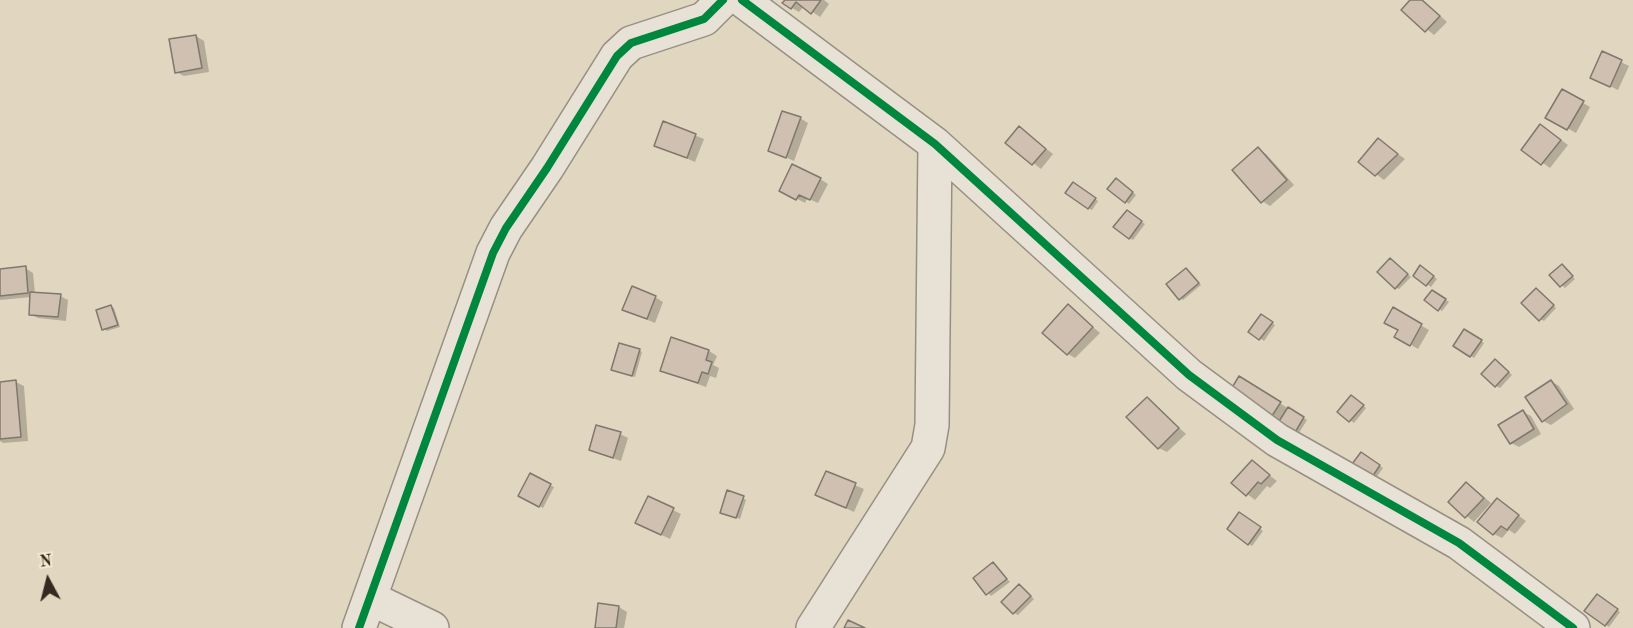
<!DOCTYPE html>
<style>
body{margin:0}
#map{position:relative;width:1633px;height:628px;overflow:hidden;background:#e1d7c0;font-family:"Old Standard TT",serif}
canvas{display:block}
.north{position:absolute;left:18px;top:550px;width:60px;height:60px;-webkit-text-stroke:4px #f4e8ce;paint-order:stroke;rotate:353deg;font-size:16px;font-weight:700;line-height:24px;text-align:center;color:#352921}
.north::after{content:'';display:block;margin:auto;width:21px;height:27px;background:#352921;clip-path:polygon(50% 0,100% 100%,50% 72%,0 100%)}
</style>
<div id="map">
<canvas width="1633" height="628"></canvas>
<div class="north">N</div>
</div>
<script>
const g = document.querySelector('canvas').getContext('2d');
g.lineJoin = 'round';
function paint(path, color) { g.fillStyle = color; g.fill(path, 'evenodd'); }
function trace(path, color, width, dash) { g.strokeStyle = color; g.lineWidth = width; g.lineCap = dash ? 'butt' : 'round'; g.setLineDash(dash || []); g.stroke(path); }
const shadow = new Path2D(`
 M 787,0 L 824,0 L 829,4 L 820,17 L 804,6 L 799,12 L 792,8 Z
 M 1412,0 L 1423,0 L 1447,22 L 1434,35 L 1403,10 Z
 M 196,36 L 204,41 L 209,72 L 184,76 L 176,72 Z
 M 1621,62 L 1629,66 L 1618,90 L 1599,81 Z
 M 1562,91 L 1590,107 L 1576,133 L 1548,117 Z
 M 800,118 L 808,123 L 794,161 L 770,150 Z
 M 664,123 L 704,139 L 695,162 L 656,145 Z
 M 1019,128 L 1053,154 L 1041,169 L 1007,142 Z
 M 1548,130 L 1568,145 L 1550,168 L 1523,149 Z
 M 1378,140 L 1405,159 L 1384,180 L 1360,162 Z
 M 1258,149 L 1266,154 L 1294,185 L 1270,206 L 1262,201 Z
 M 820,179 L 828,184 L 818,203 L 807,198 L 805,203 L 781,190 Z
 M 1120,182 L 1136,195 L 1129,204 L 1109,189 Z
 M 1077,186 L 1098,201 L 1092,210 L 1088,208 Z
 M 1130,214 L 1145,224 L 1133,240 L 1129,238 Z
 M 1391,260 L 1411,277 L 1399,289 L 1395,287 Z
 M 1562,266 L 1575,279 L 1565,288 L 1551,275 Z
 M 25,268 L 33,273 L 35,294 L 60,296 L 68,300 L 66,321 L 38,318 L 30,314 L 31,297 L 0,300 L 0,271 Z
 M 1186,269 L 1201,285 L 1183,300 L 1180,298 Z
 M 1424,269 L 1437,279 L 1431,287 L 1415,275 Z
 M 1539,291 L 1556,308 L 1544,321 L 1540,319 Z
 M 1436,293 L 1449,302 L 1442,311 L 1439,309 Z
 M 655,297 L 663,302 L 655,323 L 624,310 Z
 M 110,306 L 114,308 L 120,327 L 107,331 L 104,329 Z
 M 1068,306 L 1100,333 L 1075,358 L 1068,354 Z
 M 1394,310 L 1429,330 L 1418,349 L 1396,336 L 1400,330 Z
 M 1265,318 L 1275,325 L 1264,341 L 1250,331 Z
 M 1465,331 L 1484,343 L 1474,358 L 1455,345 Z
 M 639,350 L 642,352 L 635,377 L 616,371 Z
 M 709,351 L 717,356 L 713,365 L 719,368 L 716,378 L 710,376 L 706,387 L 662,371 Z
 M 1499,363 L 1512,375 L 1500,388 L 1496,386 Z
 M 1551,381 L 1559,386 L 1574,409 L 1551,425 L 1543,421 Z
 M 16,382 L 24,386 L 28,441 L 3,443 L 0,441 L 0,383 Z
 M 1247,383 L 1307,420 L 1297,436 L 1277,425 Z
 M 1147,398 L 1186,434 L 1167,452 L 1159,448 Z
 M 1355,399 L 1366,408 L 1354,423 L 1339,412 Z
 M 1523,412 L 1531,416 L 1541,434 L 1519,447 L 1511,443 Z
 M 620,434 L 628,438 L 621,461 L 590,450 Z
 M 1361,454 L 1383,468 L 1373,482 Z
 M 1252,462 L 1277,481 L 1270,488 L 1267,486 L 1255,500 L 1233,483 Z
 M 826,473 L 864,489 L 854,512 L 817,495 Z
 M 531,475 L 554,487 L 543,508 L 520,496 Z
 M 1467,483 L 1491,503 L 1474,522 L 1450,502 Z
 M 648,498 L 681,514 L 670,539 L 645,527 Z
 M 743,498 L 746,500 L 740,519 L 725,514 Z
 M 1497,500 L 1526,521 L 1515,534 L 1509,530 L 1502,538 L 1494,534 Z
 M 1243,516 L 1263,531 L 1252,546 L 1229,529 Z
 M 993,564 L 1010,582 L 991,596 L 975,578 Z
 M 1023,588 L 1034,599 L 1018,615 L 1014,613 Z
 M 1601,598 L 1620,612 L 1609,627 L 1586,610 Z
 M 600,605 L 619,607 L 627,612 L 624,628 L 596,628 Z`);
const building = new Path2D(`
 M 785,0 L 821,0 L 811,14 L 796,2 L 791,9 L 782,3 Z
 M 1410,0 L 1422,0 L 1440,16 L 1425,32 L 1401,10 Z
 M 196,35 L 202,68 L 175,73 L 169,39 Z
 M 1602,51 L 1622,60 L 1610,87 L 1590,78 Z
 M 1562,89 L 1584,101 L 1567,130 L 1545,118 Z
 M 782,111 L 801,117 L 786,158 L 768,151 Z
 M 663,121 L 696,134 L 687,158 L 654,146 Z
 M 1540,124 L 1561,140 L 1541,165 L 1521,150 Z
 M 1019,126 L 1046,149 L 1032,165 L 1005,143 Z
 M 1378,138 L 1398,154 L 1375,176 L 1358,162 Z
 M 1258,147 L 1287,180 L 1261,203 L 1232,170 Z
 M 792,164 L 821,178 L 810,200 L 799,195 L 796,200 L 779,191 Z
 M 1116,178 L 1133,192 L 1125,203 L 1107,189 Z
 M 1073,182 L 1096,198 L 1088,209 L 1065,193 Z
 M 1127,210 L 1142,221 L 1129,239 L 1113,227 Z
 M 1390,258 L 1408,274 L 1395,289 L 1377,272 Z
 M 1562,264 L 1573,276 L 1560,287 L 1549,275 Z
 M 1420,265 L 1434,276 L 1426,286 L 1413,276 Z
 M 26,266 L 28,293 L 0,296 L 0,269 Z
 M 1186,268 L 1199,283 L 1179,300 L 1166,284 Z
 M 632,286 L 656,296 L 647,319 L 622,310 Z
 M 1536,288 L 1554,305 L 1539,321 L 1521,303 Z
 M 1432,290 L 1446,299 L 1438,311 L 1424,300 Z
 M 30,292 L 61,294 L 58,317 L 29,315 Z
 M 1068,304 L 1093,327 L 1067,355 L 1042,333 Z
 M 111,305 L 118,325 L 102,330 L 96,310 Z
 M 1393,307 L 1422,324 L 1410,346 L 1394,337 L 1398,330 L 1384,323 Z
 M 1261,314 L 1273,322 L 1259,340 L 1248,332 Z
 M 1464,329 L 1482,340 L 1470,357 L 1453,346 Z
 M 671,337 L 709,350 L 706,360 L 712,362 L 708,374 L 702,372 L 698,383 L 660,371 Z
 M 619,343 L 640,349 L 632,376 L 611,370 Z
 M 1495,359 L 1509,372 L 1495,387 L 1481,374 Z
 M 1239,376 L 1281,402 L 1268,422 L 1227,396 Z
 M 16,380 L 21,437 L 0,439 L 0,382 Z
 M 1551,380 L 1567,404 L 1542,422 L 1525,397 Z
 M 1351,395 L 1364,405 L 1349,422 L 1337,412 Z
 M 1147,397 L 1179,428 L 1158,449 L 1126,417 Z
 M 1288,407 L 1304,417 L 1293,436 L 1276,426 Z
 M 1523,410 L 1534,429 L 1510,444 L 1498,425 Z
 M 596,425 L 621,432 L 613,458 L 589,450 Z
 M 1361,452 L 1380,465 L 1369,482 L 1349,468 Z
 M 1252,460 L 1270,475 L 1261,484 L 1258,482 L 1246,496 L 1231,483 Z
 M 826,471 L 856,483 L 846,508 L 815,495 Z
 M 530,473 L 551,484 L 539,507 L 518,496 Z
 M 1466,482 L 1484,498 L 1465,518 L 1448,502 Z
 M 727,490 L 744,496 L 736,518 L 720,513 Z
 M 648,496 L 674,508 L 661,535 L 635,523 Z
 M 1497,498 L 1519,515 L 1507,530 L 1501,526 L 1493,535 L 1477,522 Z
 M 1239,512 L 1261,527 L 1248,545 L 1227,529 Z
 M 993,562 L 1007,579 L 986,595 L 973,578 Z
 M 1019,584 L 1031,596 L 1013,614 L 1001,602 Z
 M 1597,594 L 1618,609 L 1605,626 L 1584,611 Z
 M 598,603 L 619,606 L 616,628 L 595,628 Z
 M 848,620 L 865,628 L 844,628 Z`);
const minor = new Path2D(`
 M 742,0 L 935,144 L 1189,375 L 1277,440 L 1459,543 L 1573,628
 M 370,598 L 432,628
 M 359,628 L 493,253 L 506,228 L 547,168 L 617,56 L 631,43 L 704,19 L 723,0
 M 813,628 L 928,448 L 932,425 L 935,144`);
const cycleway = new Path2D(`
 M 742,0 L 935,144 L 1189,375 L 1277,440 L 1459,543 L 1573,628
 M 359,628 L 493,253 L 506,228 L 547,168 L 617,56 L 631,43 L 704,19 L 723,0`);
paint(shadow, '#0003');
paint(building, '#cfc0b1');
trace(building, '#7f786c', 1.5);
trace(minor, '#979082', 36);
trace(minor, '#e7e1d6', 33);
trace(cycleway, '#00873e', 8);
</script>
